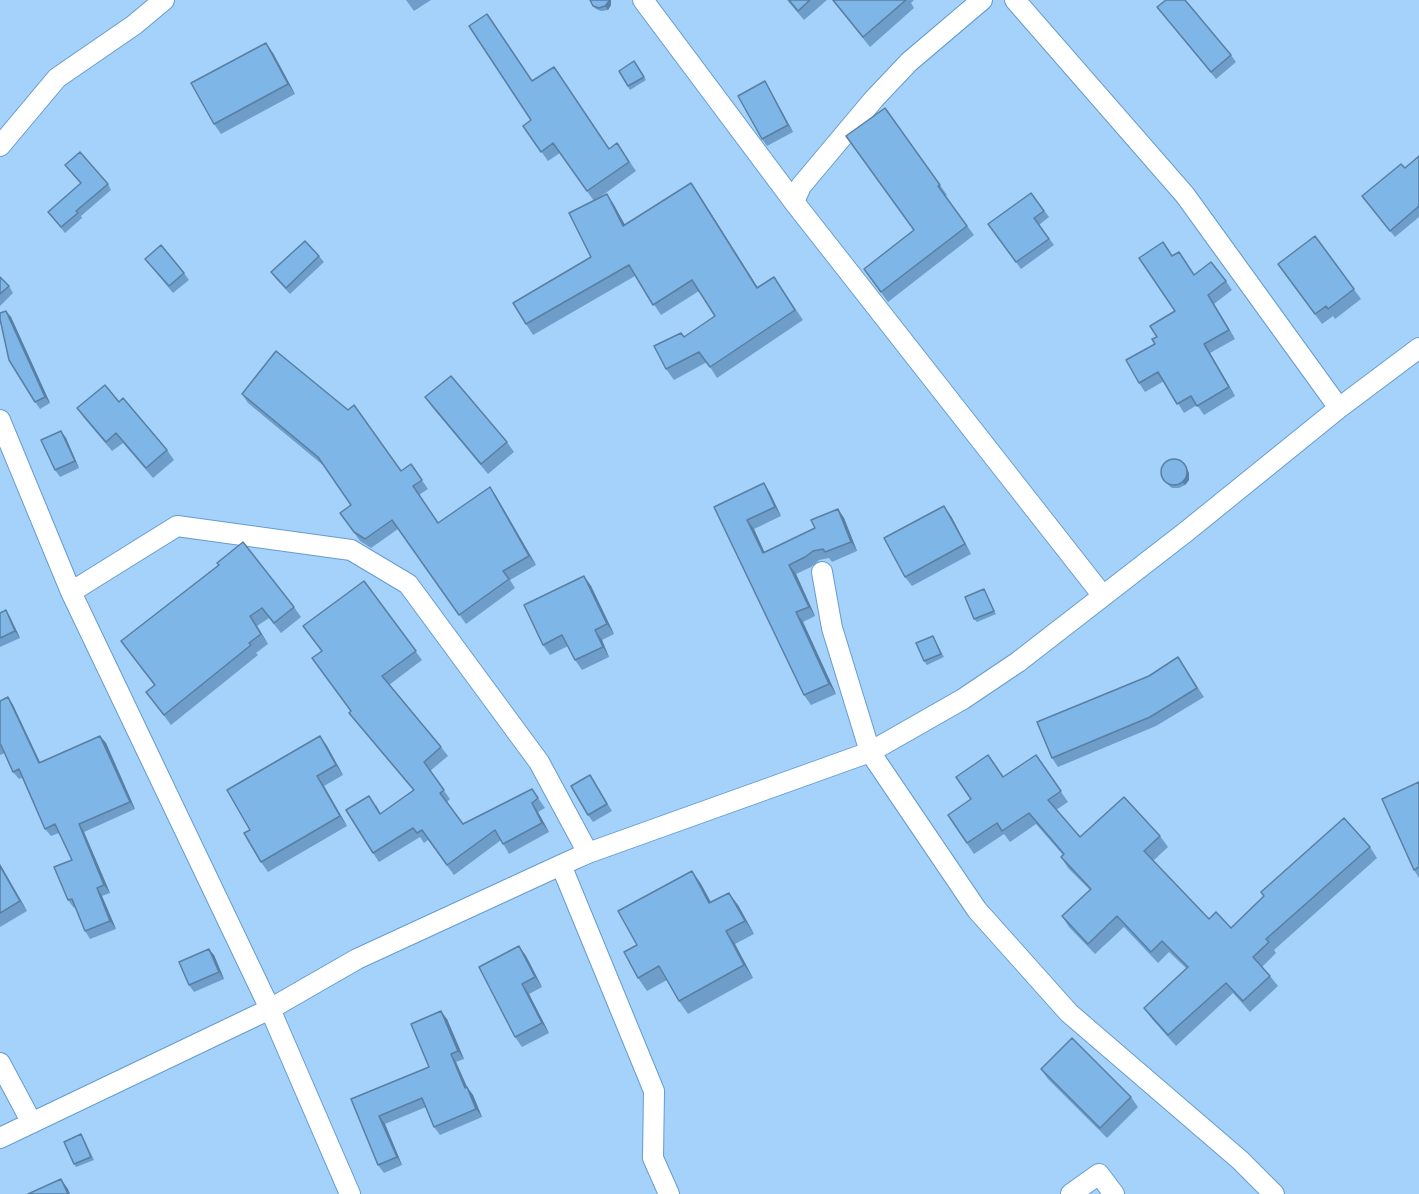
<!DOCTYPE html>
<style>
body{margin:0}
canvas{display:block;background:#a5d2fa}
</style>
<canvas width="1419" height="1194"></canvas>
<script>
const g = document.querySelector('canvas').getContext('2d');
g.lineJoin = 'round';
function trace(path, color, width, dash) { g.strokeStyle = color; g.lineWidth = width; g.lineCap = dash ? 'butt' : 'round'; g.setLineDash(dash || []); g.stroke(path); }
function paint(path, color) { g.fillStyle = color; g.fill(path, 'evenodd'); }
const minor = new Path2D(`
 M 643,0 L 794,202 L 1103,596
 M 1015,0 L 1185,195 L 1339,408
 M 0,146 L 57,78 L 134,25 L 164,0
 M 794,202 L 801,186 L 874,99 L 909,62 L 982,0
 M 0,420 L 71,592 L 270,1009 L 350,1194
 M 822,572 L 832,628 L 870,752 L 977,910 L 1069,1013 L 1240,1160 L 1274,1194
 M 71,592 L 177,526 L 351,550 L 408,584 L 539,762 L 588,853
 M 561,865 L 654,1091 L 653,1158 L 669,1194
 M 0,1063 L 32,1123
 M 0,1138 L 270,1009 L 357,959 L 561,865 L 588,853 L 870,752 L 963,699 L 1018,662 L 1187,531 L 1339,408 L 1419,348
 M 1071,1194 L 1099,1174 L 1114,1194`);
const wall = new Path2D(`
 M 406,0 L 431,0 L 414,11 Z
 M 787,0 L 827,0 L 804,20 Z
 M 832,0 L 914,0 L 911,3 L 914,8 L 870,47 Z
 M 611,5 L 608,10 L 601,11 L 596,9 L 593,6 Z
 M 1157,7 L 1231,55 L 1236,62 L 1216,79 Z
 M 273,53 L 295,94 L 221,134 L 214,124 Z
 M 634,61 L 646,80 L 630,90 L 619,71 Z
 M 532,81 L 609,149 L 617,143 L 636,171 L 596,200 L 607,194 L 614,205 L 625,225 L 698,193 L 758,288 L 774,277 L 803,320 L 717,378 L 707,362 L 674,380 L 666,369 L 685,337 L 715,316 L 699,291 L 661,315 L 635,276 L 533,335 L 526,324 L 591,257 L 594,201 L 560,153 L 548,161 L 523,126 L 531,120 Z
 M 769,88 L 793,132 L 767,146 L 762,139 Z
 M 885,108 L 947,195 L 945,196 L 974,235 L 888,302 L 864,269 L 914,230 Z
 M 1419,156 L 1419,217 L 1395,237 L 1362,196 L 1405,168 Z
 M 65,165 L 108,184 L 111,190 L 81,216 L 82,218 L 65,233 L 48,212 L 81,184 Z
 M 1031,193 L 1049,217 L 1039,225 L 1054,245 L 1021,269 L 988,224 Z
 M 1315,236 L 1361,299 L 1335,319 L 1333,316 L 1322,324 L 1278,264 Z
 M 319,256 L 324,262 L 290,294 L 276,279 L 271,272 Z
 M 1172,256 L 1194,275 L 1226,281 L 1232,290 L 1214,304 L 1235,339 L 1210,353 L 1235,396 L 1204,415 L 1197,405 L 1184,413 L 1164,381 L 1145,392 L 1139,383 L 1157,337 L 1175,311 Z
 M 145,259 L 184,273 L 189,280 L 173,293 Z
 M 0,277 L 9,286 L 13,293 L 0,306 Z
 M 6,311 L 11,317 L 50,403 L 40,409 L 35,402 Z
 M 242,394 L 401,471 L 411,464 L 428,489 L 419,495 L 438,523 L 490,487 L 496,496 L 536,565 L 510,580 L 515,588 L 466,624 L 398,529 L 371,548 L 360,541 L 340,513 L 351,505 L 324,466 L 248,403 Z
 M 425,397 L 507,442 L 514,452 L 488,474 L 432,407 Z
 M 119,402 L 167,450 L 174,460 L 153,478 L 123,443 L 112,451 L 84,418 L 77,408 Z
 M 61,431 L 66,438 L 79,468 L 60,477 L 55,470 Z
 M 1184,463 L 1189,473 L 1189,480 L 1185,485 L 1179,488 L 1172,488 L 1166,483 L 1164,480 Z
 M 764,483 L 770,493 L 781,516 L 754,529 L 764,552 L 815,528 L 838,509 L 844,518 L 857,551 L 832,562 L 829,558 L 819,560 L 811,567 L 796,574 L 815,616 L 803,622 L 836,694 L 811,705 L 804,695 L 714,507 Z
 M 951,516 L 971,554 L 912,586 L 905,577 Z
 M 219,565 L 294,607 L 301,617 L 281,633 L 269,618 L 257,626 L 268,644 L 256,653 L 258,655 L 171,725 L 146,692 L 154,685 L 121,641 Z
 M 584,576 L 591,586 L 614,634 L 602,640 L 609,657 L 582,670 L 575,660 L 568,646 L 550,655 L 543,645 Z
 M 364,581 L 422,660 L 389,685 L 441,747 L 448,756 L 430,771 L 450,799 L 447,802 L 463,824 L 532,789 L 545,808 L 538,812 L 549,832 L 509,854 L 501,840 L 454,875 L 428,840 L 424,843 L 420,837 L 379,862 L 373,853 L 376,805 L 381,814 L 413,790 L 356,722 L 349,713 L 351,711 L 322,651 Z
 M 984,589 L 996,614 L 977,622 L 974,619 Z
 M 6,610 L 10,617 L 20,638 L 0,647 L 0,613 Z
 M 933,636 L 944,657 L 927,665 L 924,661 Z
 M 1178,657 L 1204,697 L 1156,726 L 1058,767 L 1052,758 L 1149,676 Z
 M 8,697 L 13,705 L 40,762 L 100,736 L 106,743 L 135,809 L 84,832 L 110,893 L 102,896 L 116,929 L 90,939 L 85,931 L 75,907 L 74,908 L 68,900 L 72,860 L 59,833 L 51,836 L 45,829 L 22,778 L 19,779 L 13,772 L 5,753 L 0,755 L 0,701 Z
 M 320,736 L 327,746 L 343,775 L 324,786 L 347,826 L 268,872 L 261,862 L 250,830 Z
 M 1036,755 L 1068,802 L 1056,810 L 1080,837 L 1160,836 L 1168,847 L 1153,861 L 1209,919 L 1231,928 L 1264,897 L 1261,892 L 1370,847 L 1377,858 L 1274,950 L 1276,953 L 1262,967 L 1270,976 L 1278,986 L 1250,1012 L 1233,993 L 1176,1046 L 1152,1019 L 1144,1008 L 1187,969 L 1169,952 L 1158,963 L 1124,927 L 1095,954 L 1069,927 L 1062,916 L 1090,890 L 1068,868 L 1061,857 L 1063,855 L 1036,824 L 1010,842 L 1004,834 L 974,854 L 948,815 Z
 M 594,781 L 612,811 L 593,822 L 588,815 Z
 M 1419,782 L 1419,878 L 1414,870 Z
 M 0,864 L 27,911 L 0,927 Z
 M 692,871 L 701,884 L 711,902 L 738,905 L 754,934 L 735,944 L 753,978 L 688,1014 L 679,1001 L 667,980 L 647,991 L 638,978 L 637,945 Z
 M 519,946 L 526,956 L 542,987 L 529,994 L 549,1033 L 522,1047 L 515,1037 Z
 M 214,955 L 224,979 L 194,992 L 189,985 Z
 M 447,1019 L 464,1059 L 456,1062 L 467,1087 L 473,1095 L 482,1117 L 440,1135 L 434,1127 L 426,1107 L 385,1124 L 402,1165 L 384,1173 L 378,1165 L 351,1099 L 429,1067 Z
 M 1041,1069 L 1131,1097 L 1138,1107 L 1107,1138 L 1048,1079 Z
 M 83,1137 L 94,1160 L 76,1167 L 74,1164 Z`);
const shadedWall = new Path2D(`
 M 609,0 L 611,0 L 611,5 L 608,10 L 605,6 Z
 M 266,43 L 273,53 L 295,94 L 288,84 Z
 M 765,81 L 769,88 L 793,132 L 788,125 Z
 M 691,183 L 698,193 L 765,299 L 757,288 Z
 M 607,194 L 614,205 L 631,236 L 623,226 Z
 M 1208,295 L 1214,304 L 1235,339 L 1229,330 Z
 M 6,311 L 11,317 L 50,403 L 45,397 Z
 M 1204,344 L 1210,353 L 1235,396 L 1229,387 Z
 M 61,431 L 66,438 L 79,468 L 75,461 Z
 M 1184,463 L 1189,473 L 1189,480 L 1185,485 L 1182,482 Z
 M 764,483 L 770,493 L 781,516 L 775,507 Z
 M 490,487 L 496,496 L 536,565 L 529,556 Z
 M 944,506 L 951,516 L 971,554 L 965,544 Z
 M 838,509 L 844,518 L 857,551 L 851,542 Z
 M 747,520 L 754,529 L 769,562 L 763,553 Z
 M 789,565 L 796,574 L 815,616 L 809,607 Z
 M 584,576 L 591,586 L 614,634 L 607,624 Z
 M 6,610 L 10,617 L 20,638 L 15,631 Z
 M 796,612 L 803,622 L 836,694 L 829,684 Z
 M 250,616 L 257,626 L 268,644 L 261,634 Z
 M 595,630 L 602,640 L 609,657 L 603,647 Z
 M 8,697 L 13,705 L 44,771 L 39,763 Z
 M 100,736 L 106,743 L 135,809 L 130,802 Z
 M 320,736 L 327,746 L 343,775 L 336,765 Z
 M 317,776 L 324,786 L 347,826 L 340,816 Z
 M 532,803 L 538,812 L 549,832 L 542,823 Z
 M 79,824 L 84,832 L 110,893 L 104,885 Z
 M 0,864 L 27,911 L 20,901 L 0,866 Z
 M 692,871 L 701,884 L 718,916 L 709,903 Z
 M 97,888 L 102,896 L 116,929 L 110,921 Z
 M 729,893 L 738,905 L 754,934 L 745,921 Z
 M 726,931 L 735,944 L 753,978 L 744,965 Z
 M 519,946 L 526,956 L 542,987 L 535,977 Z
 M 209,949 L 214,955 L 224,979 L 219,972 Z
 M 522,984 L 529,994 L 549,1033 L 542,1023 Z
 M 441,1011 L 447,1019 L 464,1059 L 458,1051 Z
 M 451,1054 L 456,1062 L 471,1096 L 465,1088 Z
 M 467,1087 L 473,1095 L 482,1117 L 476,1109 Z
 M 379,1116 L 385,1124 L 402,1165 L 397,1157 Z
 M 61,1179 L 68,1189 L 70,1194 L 68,1194 Z`);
const building = new Path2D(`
 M 590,0 L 609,0 L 609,1 L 605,6 L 599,8 L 593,6 Z
 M 789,0 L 810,0 L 798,11 Z
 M 833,0 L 906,0 L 863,37 Z
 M 1166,0 L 1185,0 L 1231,55 L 1211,72 L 1157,7 Z
 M 487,14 L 532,81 L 554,67 L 609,149 L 617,143 L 629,162 L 587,191 L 553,143 L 541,152 L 523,126 L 531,120 L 469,26 Z
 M 266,43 L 288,84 L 214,124 L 191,83 Z
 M 634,61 L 644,77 L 628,86 L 619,71 Z
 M 765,81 L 788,125 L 762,139 L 738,96 Z
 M 885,108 L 940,185 L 938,186 L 967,226 L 881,292 L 864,269 L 914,230 L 846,136 Z
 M 80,152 L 108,184 L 76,211 L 78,213 L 61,227 L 48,212 L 81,183 L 65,165 Z
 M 1419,156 L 1419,206 L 1390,231 L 1362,196 L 1401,164 L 1405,168 Z
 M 691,183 L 757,288 L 774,277 L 795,310 L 710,367 L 699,352 L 666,369 L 654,346 L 681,333 L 684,337 L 715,316 L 692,280 L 653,305 L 629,265 L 526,324 L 513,303 L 591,257 L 569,213 L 607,194 L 623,226 Z
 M 1031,193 L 1044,211 L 1034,218 L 1049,239 L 1016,262 L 988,224 Z
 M 1315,236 L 1354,289 L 1328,309 L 1326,306 L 1315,314 L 1278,264 Z
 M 305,241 L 319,256 L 286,288 L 271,272 Z
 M 1163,242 L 1172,256 L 1179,252 L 1194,275 L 1211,262 L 1226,281 L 1208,295 L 1229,330 L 1204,344 L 1229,387 L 1197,406 L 1191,396 L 1177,404 L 1158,372 L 1139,383 L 1126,360 L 1155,344 L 1152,339 L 1157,337 L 1150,326 L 1175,311 L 1139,258 Z
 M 161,245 L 184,273 L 169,286 L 145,259 Z
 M 0,277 L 9,286 L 0,294 Z
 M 6,311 L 45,397 L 35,402 L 9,360 L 0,319 L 0,313 Z
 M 276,351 L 348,410 L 354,405 L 401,471 L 411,464 L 422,480 L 413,486 L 438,523 L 490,487 L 529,556 L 503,571 L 509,579 L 459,615 L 392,520 L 365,539 L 354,532 L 340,513 L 351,505 L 318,457 L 242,394 Z
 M 451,376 L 507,442 L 481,464 L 425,397 Z
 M 105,385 L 119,402 L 123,398 L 167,450 L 146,468 L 116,433 L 106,442 L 77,408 Z
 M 61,431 L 75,461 L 55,470 L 41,440 Z
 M1161 472a13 13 0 1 1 26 0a13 13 0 1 1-26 0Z
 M 764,483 L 775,507 L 747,520 L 763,553 L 815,528 L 811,520 L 838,509 L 851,542 L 825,552 L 823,549 L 813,551 L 805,557 L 789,565 L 809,607 L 796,612 L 829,684 L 804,695 L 714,507 Z
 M 944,506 L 965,544 L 905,577 L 884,538 Z
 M 243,542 L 294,607 L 274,623 L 262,608 L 250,616 L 261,634 L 249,643 L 251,645 L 164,715 L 146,692 L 155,685 L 121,641 L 219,565 L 217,563 Z
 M 584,576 L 607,624 L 595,630 L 603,647 L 575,660 L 562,635 L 543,645 L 524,605 Z
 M 364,581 L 416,651 L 382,676 L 441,747 L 424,762 L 444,790 L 440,793 L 463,824 L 532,789 L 538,798 L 532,803 L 542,823 L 503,844 L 495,830 L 447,865 L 422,830 L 417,833 L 413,828 L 373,853 L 346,810 L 369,796 L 380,814 L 414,790 L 349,713 L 351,711 L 312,658 L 322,651 L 303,626 Z
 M 984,589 L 994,611 L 974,619 L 965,597 Z
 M 6,610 L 15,631 L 0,638 L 0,613 Z
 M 933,636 L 941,654 L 924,661 L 916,643 Z
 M 1178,657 L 1197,688 L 1150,717 L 1052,758 L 1037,722 L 1149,676 Z
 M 8,697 L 39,763 L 100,736 L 130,802 L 79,824 L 104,885 L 97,888 L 110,921 L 85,931 L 72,899 L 68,900 L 54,867 L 72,860 L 55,824 L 45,829 L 19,769 L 13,772 L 1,745 L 0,745 L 0,701 Z
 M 320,736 L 336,765 L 317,776 L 340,816 L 261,862 L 244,833 L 250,830 L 227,790 Z
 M 988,755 L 1003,777 L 1036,755 L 1061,791 L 1048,800 L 1080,837 L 1124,797 L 1160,836 L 1144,851 L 1209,919 L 1216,912 L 1231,928 L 1264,896 L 1261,892 L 1344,818 L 1370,847 L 1266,939 L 1269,942 L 1253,957 L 1270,976 L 1243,1001 L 1226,983 L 1168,1035 L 1144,1008 L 1188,967 L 1162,941 L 1151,952 L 1117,916 L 1088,944 L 1062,916 L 1091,889 L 1061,857 L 1064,854 L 1029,813 L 1002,831 L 997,823 L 967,843 L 948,815 L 971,799 L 956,777 Z
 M 590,775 L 607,804 L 588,815 L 571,786 Z
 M 1419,782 L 1419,867 L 1414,870 L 1382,799 Z
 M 0,866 L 20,901 L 0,913 Z
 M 692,871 L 709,903 L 729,893 L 745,921 L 726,931 L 744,965 L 679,1001 L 659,966 L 638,978 L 624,952 L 637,945 L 618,911 Z
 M 519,946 L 535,977 L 522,984 L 542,1023 L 515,1037 L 479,967 Z
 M 209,949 L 219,972 L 189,985 L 179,962 Z
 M 441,1011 L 458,1051 L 451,1054 L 465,1088 L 467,1087 L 476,1109 L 434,1127 L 422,1098 L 379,1116 L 397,1157 L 378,1165 L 351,1099 L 429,1067 L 411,1024 Z
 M 1072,1038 L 1131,1097 L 1100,1128 L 1041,1069 Z
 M 81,1134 L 91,1157 L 74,1164 L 64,1142 Z
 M 61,1179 L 68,1194 L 28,1194 Z`);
trace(minor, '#669ccd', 22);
trace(minor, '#fff', 20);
paint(wall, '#6d9dc8');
paint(shadedWall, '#597fa2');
paint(building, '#7fb6e8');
trace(building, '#597fa2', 1.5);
</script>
